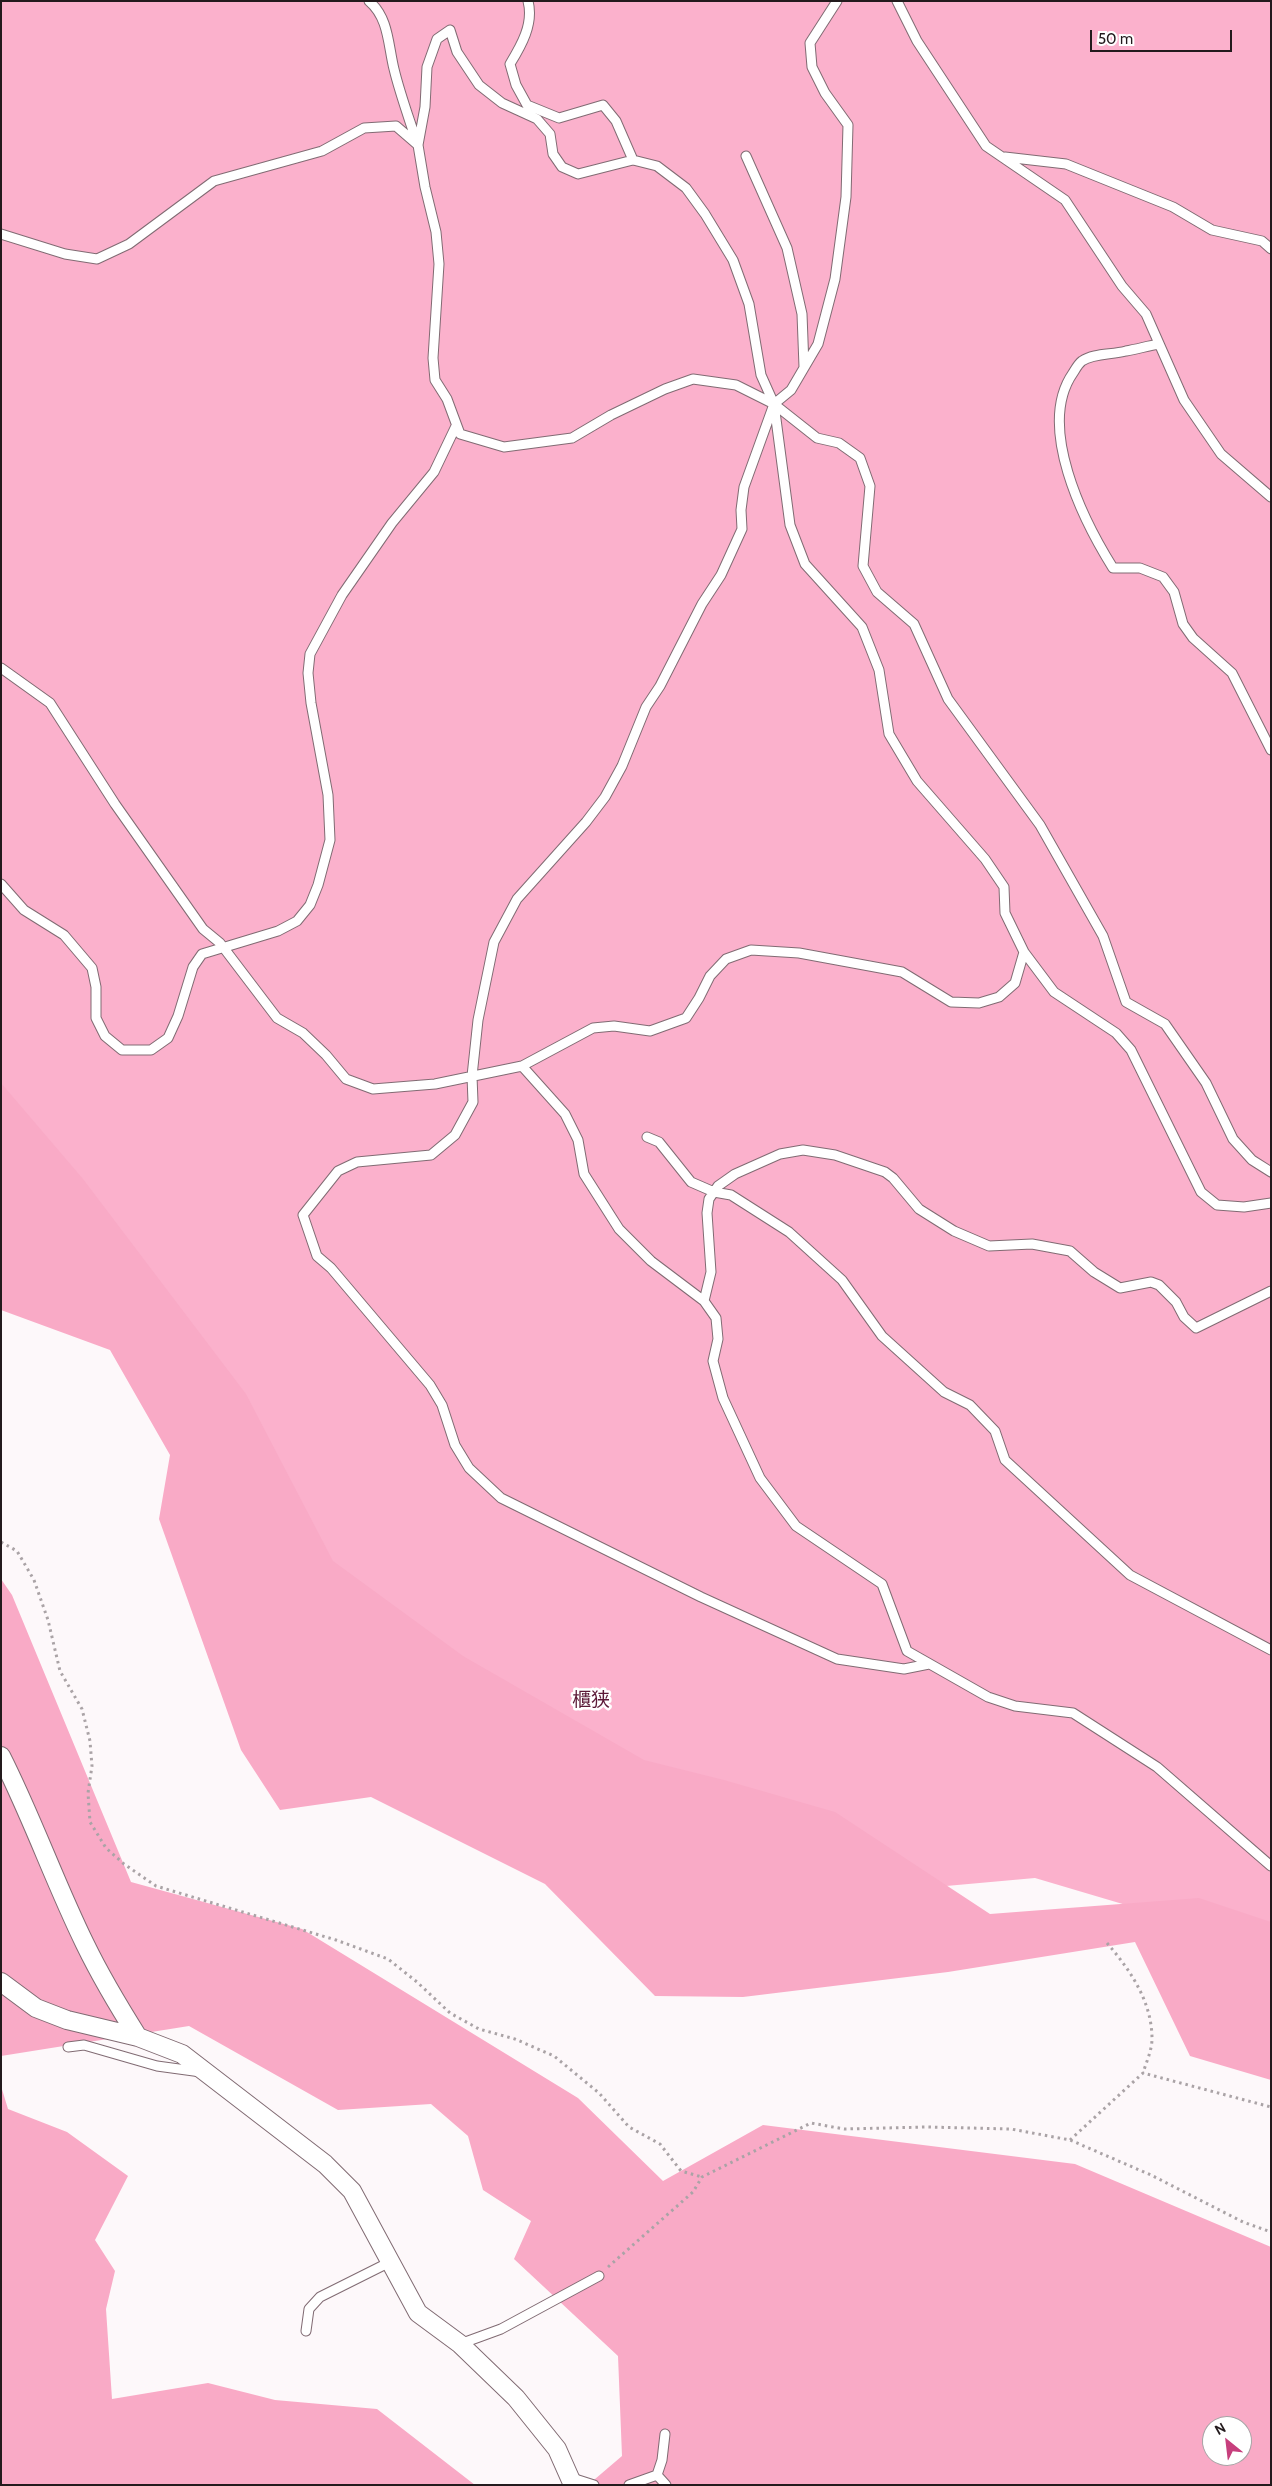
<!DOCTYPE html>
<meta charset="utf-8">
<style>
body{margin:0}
#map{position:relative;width:1272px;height:2486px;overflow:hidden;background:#fdf8fa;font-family:Cabin,sans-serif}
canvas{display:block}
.frame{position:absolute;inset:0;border:2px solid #231a1d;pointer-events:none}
.north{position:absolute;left:1202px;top:2416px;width:50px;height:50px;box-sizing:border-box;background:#fff;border:1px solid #a7a3a5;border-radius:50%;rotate:331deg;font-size:14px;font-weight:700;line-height:20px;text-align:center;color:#231a1d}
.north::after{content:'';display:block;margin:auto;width:18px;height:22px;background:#c73f7d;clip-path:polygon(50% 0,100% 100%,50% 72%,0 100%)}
.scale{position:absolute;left:1090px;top:30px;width:142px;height:22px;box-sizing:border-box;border:2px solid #231a1d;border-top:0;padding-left:6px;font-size:15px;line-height:18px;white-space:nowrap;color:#231a1d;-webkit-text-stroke:4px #fff;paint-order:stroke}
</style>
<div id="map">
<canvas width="1272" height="2486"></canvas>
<div class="frame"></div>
<div class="north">N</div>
<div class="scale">50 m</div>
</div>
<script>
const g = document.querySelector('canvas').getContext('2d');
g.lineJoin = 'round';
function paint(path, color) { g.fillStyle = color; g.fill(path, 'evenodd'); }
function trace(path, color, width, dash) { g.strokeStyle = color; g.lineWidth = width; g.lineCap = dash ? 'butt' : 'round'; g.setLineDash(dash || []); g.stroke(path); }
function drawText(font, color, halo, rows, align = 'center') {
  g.font = font + ' Cabin,"Noto Sans JP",sans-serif'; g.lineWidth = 5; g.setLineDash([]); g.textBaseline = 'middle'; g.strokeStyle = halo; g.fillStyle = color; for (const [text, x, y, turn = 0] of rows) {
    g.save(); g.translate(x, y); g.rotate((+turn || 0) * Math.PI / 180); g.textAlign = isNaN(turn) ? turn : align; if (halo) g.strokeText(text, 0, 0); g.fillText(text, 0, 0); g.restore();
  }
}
const green = new Path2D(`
 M 1,1 L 1271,1 L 1271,1948 L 1035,1878 L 824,1897 L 310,1615 L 1,1084 Z`);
const forest = new Path2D(`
 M 1,1083 L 83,1179 L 246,1394 L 333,1561 L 463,1656 L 644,1760 L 724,1780 L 835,1812 L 990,1914 L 1199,1898 L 1271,1922 L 1271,2080 L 1190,2056 L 1135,1942 L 948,1972 L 743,1997 L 655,1996 L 545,1884 L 371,1797 L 280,1810 L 241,1750 L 159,1519 L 170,1455 L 110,1350 L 1,1310 Z
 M 1,1579 L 12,1595 L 131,1882 L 302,1929 L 578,2098 L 663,2181 L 763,2125 L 1075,2164 L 1271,2247 L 1271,2485 L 588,2485 L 622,2456 L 618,2356 L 514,2259 L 531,2221 L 483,2190 L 468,2136 L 431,2104 L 338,2110 L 189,2026 L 1,2056 ZM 1212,2426 L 1242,2426 L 1242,2456 L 1212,2456 Z
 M 1,2086 L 8,2109 L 67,2132 L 128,2176 L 95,2240 L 115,2271 L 106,2309 L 112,2399 L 208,2383 L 275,2400 L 377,2409 L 475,2485 L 1,2485 Z`);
const path = new Path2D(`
 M 1,1542 L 17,1551 L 34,1580 L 48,1620 L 60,1671 L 82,1709 L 90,1741 L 92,1766 L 88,1793 L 90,1822 L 106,1848 L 124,1864 L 156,1886 L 336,1940 L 388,1959 L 417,1982 L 450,2013 L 479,2029 L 515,2039 L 554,2056 L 599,2093 L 629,2127 L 660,2144 L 681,2171 L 702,2177
 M 1107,1943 C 1131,1971 1152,2002 1152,2039 C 1152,2050 1146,2063 1143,2073
 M 1070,2140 L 1143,2073 L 1271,2107
 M 608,2267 L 693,2192 L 702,2177 L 811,2123 L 844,2129 L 927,2127 L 1011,2129 L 1070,2140 L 1151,2175 L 1243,2222 L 1271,2232`);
const service = new Path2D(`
 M 369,1 C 389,18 388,45 394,69 C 400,94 409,118 417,143
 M 528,1 C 534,24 521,46 510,64 L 516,85 L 527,105 L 559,118 L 603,105 L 616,121 L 633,160
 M 837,1 L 810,43 L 812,67 L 825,93 L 848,125 L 846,197 L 835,279 L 818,344 L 791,390 L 774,404 L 744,487 L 741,510 L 742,529 L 721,575 L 702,604 L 660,686 L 646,707 L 622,766 L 605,797 L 586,822 L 517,899 L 494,942 L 478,1020 L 472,1076 L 473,1102 L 455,1135 L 431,1155 L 357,1162 L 338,1171 L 303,1215 L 317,1256 L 331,1268 L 430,1385 L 442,1405 L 455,1445 L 469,1468 L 501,1498 L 701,1597 L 837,1659 L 904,1669 L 929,1664
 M 897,1 L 917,41 L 986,146 L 1065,200 L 1122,286 L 1146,314 L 1184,400 L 1221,454 L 1271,497
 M 418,145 L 425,107 L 427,67 L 437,39 L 450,30 L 457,52 L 479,85 L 502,103 L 537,119 L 550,134 L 553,154 L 562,167 L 578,174 L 633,160 L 657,166 L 686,188 L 705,214 L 733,260 L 749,304 L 761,375 L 774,404 L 790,525 L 805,564 L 862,627 L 879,670 L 889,734 L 917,781 L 985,859 L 1004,887 L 1005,913 L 1024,952 L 1054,992 L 1116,1033 L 1131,1050 L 1201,1192 L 1217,1205 L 1244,1207 L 1271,1203
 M 746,156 L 787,248 L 802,314 L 804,367
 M 1005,157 L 1066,164 L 1173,207 L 1212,230 L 1262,241 L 1271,249
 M 1,234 L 65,254 L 97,259 L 129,244 L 214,181 L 322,151 L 364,128 L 396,126 L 418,145 L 425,187 L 436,232 L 439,264 L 433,358 L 435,380 L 447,399 L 460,434 L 504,447 L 572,438 L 611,415 L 665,389 L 693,379 L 736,385 L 774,404 L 817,438 L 839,443 L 860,458 L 870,486 L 863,566 L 877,592 L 914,624 L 948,699 L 1040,825 L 1103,936 L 1126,1002 L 1165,1024 L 1206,1083 L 1233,1139 L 1252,1160 L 1271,1172
 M 1159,344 C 1148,346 1137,349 1126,351 C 1112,355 1094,353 1082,361 C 1078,364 1075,370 1073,373 C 1036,426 1083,520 1113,568 L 1140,568 L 1163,577 L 1174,592 L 1183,624 L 1193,638 L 1232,673 L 1271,750
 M 1,668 L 50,703 L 115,804 L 203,929 L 220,943 L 277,1018 L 303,1033 L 326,1055 L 346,1079 L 373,1089 L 435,1084 L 522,1066 L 593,1028 L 614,1026 L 650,1031 L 686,1018 L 699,998 L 710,976 L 726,959 L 751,950 L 799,953 L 902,972 L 951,1002 L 979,1003 L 999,997 L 1015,983 L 1024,952
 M 1,884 L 24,910 L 64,935 L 92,968 L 96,987 L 96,1018 L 105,1036 L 122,1050 L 151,1050 L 168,1038 L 178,1016 L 193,967 L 202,954 L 278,931 L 297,921 L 310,905 L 318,885 L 330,840 L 328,795 L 311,703 L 308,673 L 310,654 L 342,595 L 392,523 L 434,472 L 456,426
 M 522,1066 L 565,1114 L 578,1140 L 584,1174 L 619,1229 L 651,1261 L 704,1301 L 716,1318 L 718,1339 L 713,1361 L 723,1398 L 760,1478 L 796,1526 L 882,1584 L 907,1651 L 988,1697 L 1015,1706 L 1073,1713 L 1157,1767 L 1271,1866
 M 647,1137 L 659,1142 L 691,1182 L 714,1192 L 731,1195 L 789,1232 L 842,1280 L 882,1336 L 944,1392 L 970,1405 L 995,1431 L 1005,1460 L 1130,1575 L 1271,1650
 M 704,1301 L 711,1272 L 707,1213 L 709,1199 L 718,1186 L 735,1174 L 780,1154 L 803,1150 L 835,1155 L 885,1172 L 893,1178 L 919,1209 L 954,1231 L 989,1246 L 1032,1244 L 1070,1251 L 1094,1272 L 1120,1288 L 1151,1282 L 1159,1285 L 1176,1302 L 1184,1317 L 1196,1328 L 1271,1291
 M 68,2047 L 84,2045 L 157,2066 L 201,2072
 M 306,2331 L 309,2309 L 320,2297 L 390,2262
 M 460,2344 L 501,2329 L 599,2276
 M 657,2475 L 662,2460 L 665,2434
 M 569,2477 L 594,2485
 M 629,2485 L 657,2475 L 666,2485`);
const minor = new Path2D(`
 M 1,1756 C 32,1817 55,1883 85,1944 C 101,1977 119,2007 138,2037
 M 1,1982 L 36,2008 L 67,2020 L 138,2037 L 182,2054 L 325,2164 L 352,2191 L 418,2313 L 460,2344 L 516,2398 L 557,2449 L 573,2485`);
const quarterNames = [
 ["櫃狭",591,1700]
];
paint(green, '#fbb1cc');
paint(forest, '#f9aac6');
trace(service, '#816b73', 11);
trace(minor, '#816b73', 20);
trace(path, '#aaa3a6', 3, [2.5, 4]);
trace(service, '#fff', 9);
trace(minor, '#fff', 18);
drawText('19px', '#5b1937', '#fff', quarterNames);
</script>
